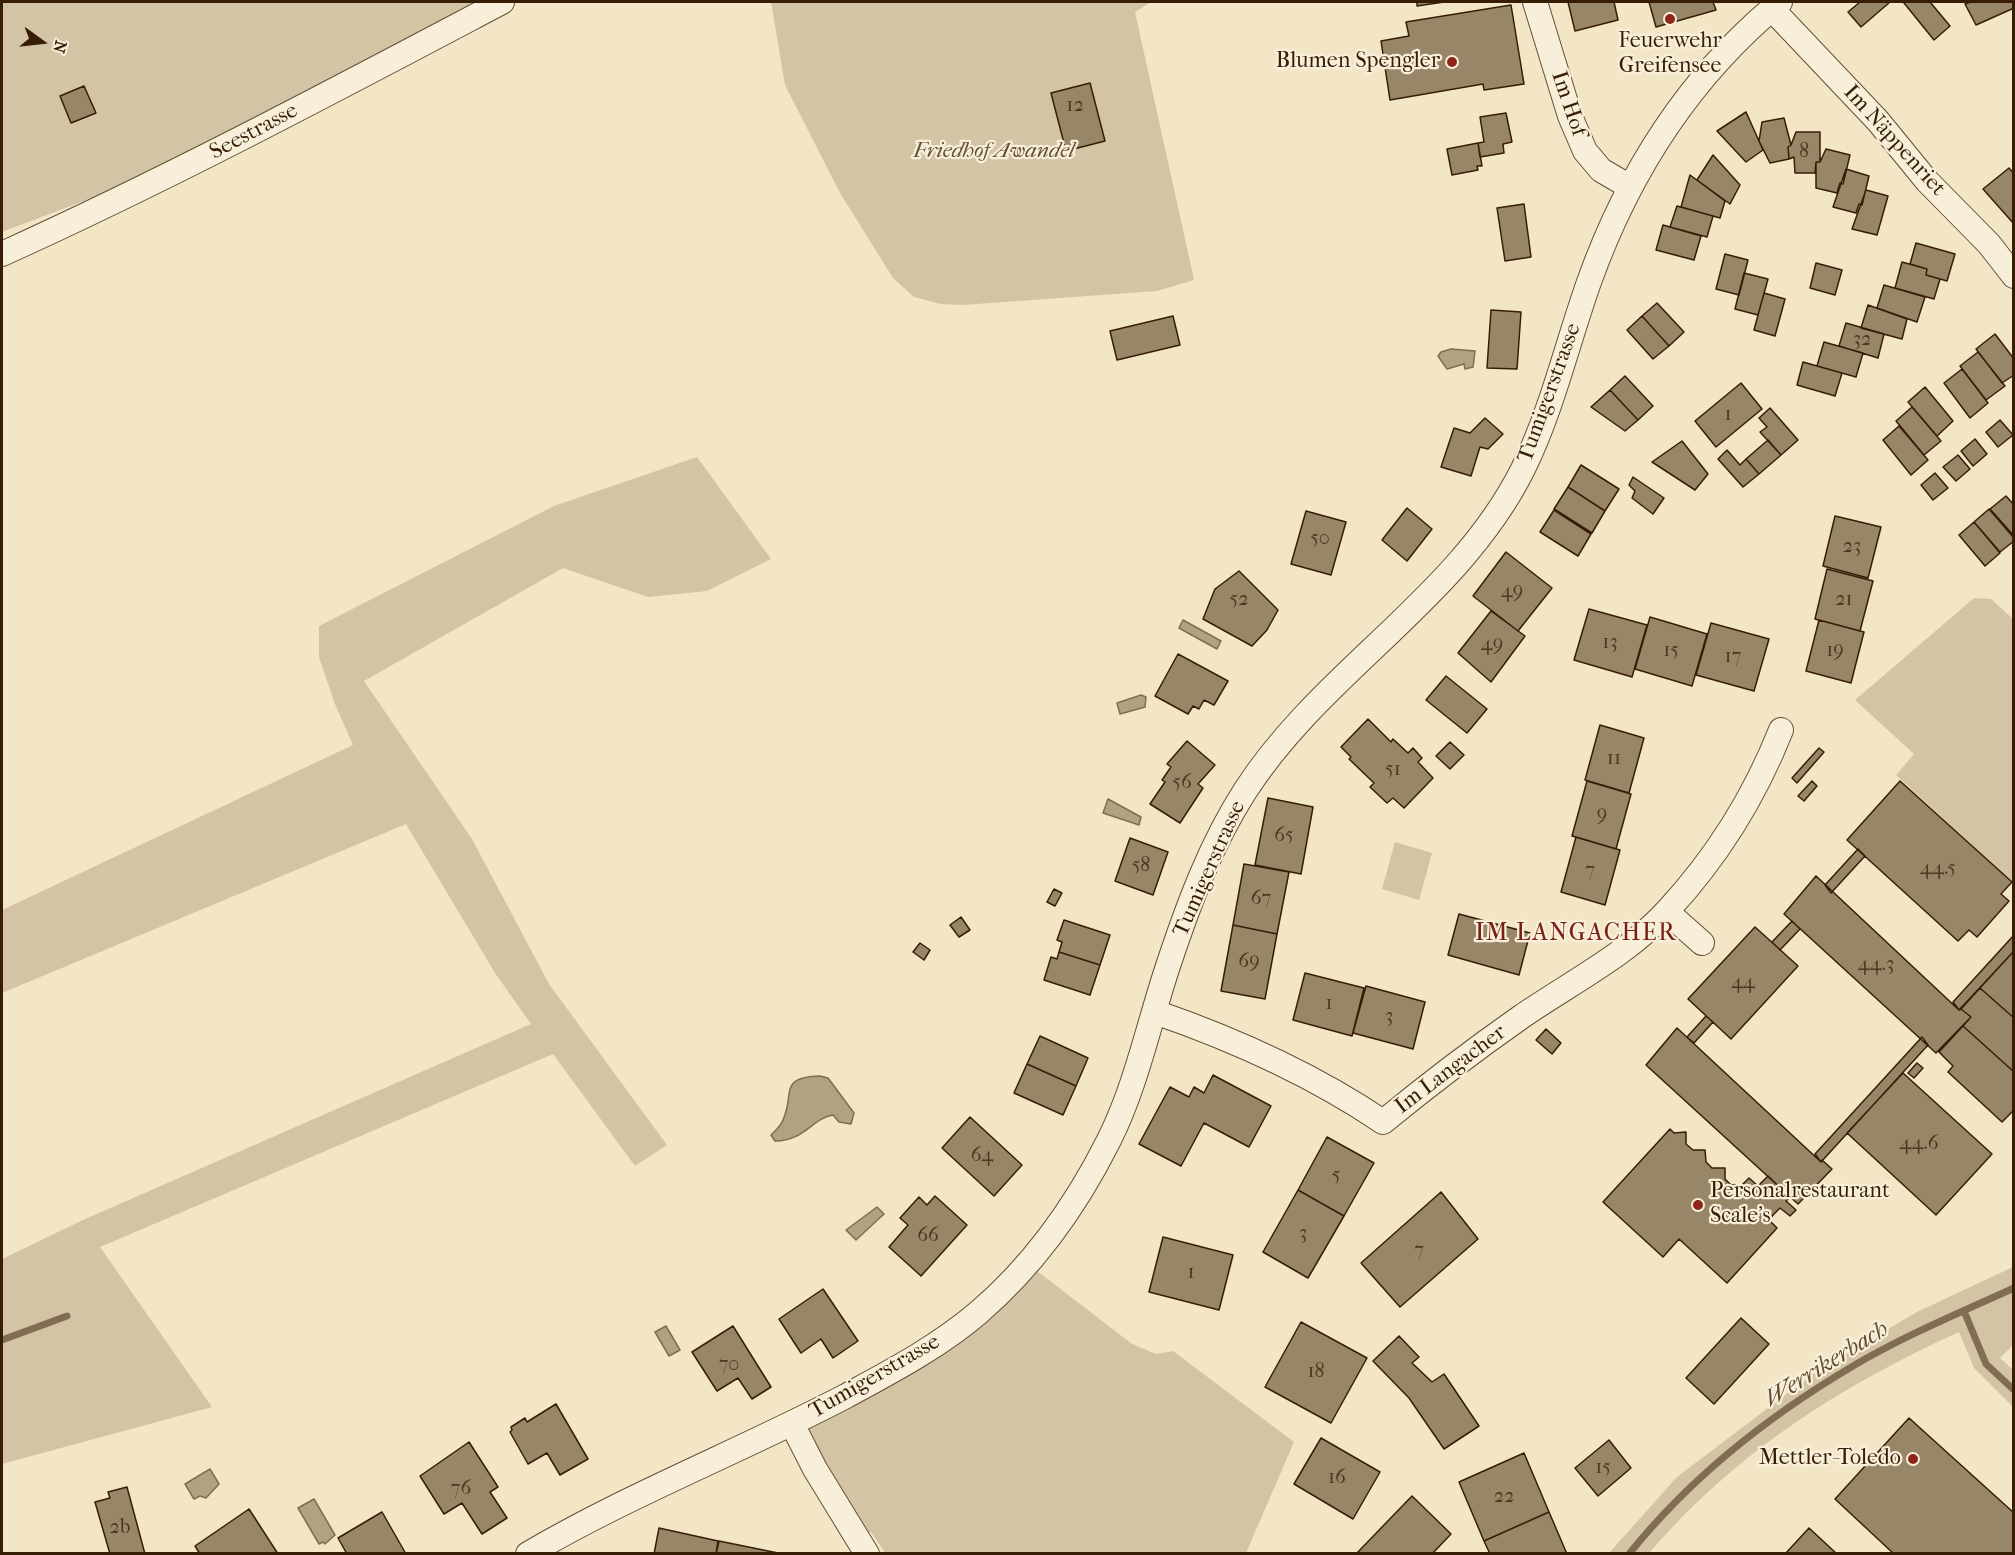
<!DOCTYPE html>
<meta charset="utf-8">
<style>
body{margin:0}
#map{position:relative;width:2015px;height:1555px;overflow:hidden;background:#f2e6c6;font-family:"IM FELL French Canon",serif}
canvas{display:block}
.frame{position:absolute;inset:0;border:3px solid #371d04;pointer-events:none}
.north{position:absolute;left:12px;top:12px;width:60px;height:60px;-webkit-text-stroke:4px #f7efda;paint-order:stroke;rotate:105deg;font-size:16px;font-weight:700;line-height:24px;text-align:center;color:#371d04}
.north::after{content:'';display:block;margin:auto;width:21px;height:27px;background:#371d04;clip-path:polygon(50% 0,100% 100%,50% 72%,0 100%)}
</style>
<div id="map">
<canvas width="2015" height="1555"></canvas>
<div class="frame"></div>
<div class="north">N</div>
</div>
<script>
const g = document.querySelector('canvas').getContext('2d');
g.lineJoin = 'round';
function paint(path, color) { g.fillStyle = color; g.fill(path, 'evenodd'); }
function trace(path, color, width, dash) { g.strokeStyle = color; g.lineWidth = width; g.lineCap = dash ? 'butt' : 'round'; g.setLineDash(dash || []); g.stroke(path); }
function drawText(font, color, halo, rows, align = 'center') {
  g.font = font + ' "IM FELL French Canon",serif'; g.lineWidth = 4.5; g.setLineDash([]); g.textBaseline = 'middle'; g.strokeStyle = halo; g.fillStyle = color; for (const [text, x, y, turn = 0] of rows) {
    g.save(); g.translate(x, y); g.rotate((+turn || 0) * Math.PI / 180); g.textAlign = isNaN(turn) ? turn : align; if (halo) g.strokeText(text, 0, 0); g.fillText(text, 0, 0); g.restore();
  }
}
const green = new Path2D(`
 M 2,2 L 502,2 L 226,147 L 2,232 Z
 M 771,2 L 1151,2 L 1135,12 L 1194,280 L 1157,291 L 963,305 L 941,304 L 914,297 L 893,278 L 840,193 L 785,85 Z
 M 697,457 L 771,559 L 707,591 L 648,597 L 563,568 L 364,681 L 472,839 L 549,984 L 667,1145 L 635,1166 L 553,1054 L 100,1247 L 212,1407 L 2,1464 L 2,1259 L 83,1220 L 531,1024 L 495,973 L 406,824 L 2,993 L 2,910 L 353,745 L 335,704 L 319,657 L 319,626 L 554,506 Z
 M 1974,598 L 1991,599 L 2013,619 L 2012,882 L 1896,775 L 1914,754 L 1855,700 Z
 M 1395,842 L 1432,853 L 1419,900 L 1382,889 Z
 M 1028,1264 L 1132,1344 L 1156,1354 L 1173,1351 L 1294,1442 L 1246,1553 L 886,1554 L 871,1532 L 858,1540 L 792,1424 L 915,1359 Z
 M 2013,1267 L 2013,1345 L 2000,1358 L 2013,1370 L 2013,1407 L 1974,1368 L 1959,1332 C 1840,1386 1735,1453 1649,1553 L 1609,1553 L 1677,1477 L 1817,1371 L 1917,1312 Z`);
const water = new Path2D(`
 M 1451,349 L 1475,351 L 1473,367 L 1465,369 L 1464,364 L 1447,369 L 1438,356 L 1441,352 Z
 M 1183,620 L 1221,641 L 1217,649 L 1179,628 Z
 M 1141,695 L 1146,697 L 1145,707 L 1120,714 L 1117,703 Z
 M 1108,799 L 1141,817 L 1139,825 L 1103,813 Z
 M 820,1076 L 828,1078 L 854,1113 L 851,1124 L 839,1122 L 833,1115 C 812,1118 805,1141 775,1141 L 771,1135 C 775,1131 781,1126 783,1120 C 795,1094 778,1077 820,1076 Z
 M 877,1207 L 884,1214 L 856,1240 L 846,1230 Z
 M 666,1326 L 680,1350 L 669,1356 L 655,1332 Z
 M 210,1469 L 219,1484 L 206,1498 L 200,1496 L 194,1499 L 185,1484 Z
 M 314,1499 L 335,1535 L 325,1544 L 323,1542 L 319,1544 L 298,1508 Z`);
const stream = new Path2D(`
 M 1964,1311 L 1986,1364 L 2014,1390
 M 2,1340 L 67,1316
 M 1629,1554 C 1690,1478 1770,1415 1853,1366 C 1904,1336 1959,1313 2014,1288`);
const building = new Path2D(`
 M 1417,2 L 1444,2 L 1417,6 Z
 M 1568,2 L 1614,2 L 1618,20 L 1575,31 Z
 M 1649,2 L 1713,2 L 1716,10 L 1656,27 Z
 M 1860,2 L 1890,2 L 1861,27 L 1848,12 Z
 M 1906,2 L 1930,2 L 1950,26 L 1934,40 L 1904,3 Z
 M 1971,2 L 2014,2 L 2014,8 L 1976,25 L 1965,4 Z
 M 1511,5 L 1524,84 L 1484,90 L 1483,84 L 1390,100 L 1381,41 L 1409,36 L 1406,22 Z
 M 1090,83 L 1105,141 L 1066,151 L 1051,93 Z
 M 84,86 L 96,113 L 71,123 L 60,96 Z
 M 1746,112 L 1763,150 L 1746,162 L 1717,131 Z
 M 1506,113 L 1512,142 L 1503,144 L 1504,153 L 1480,157 L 1478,143 L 1484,142 L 1480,117 Z
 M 1784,118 L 1791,145 L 1788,147 L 1789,159 L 1770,163 L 1759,141 L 1762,122 Z
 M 1796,132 L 1820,132 L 1820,162 L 1816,162 L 1815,173 L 1795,173 L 1794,157 L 1789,159 L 1788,147 L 1791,145 Z
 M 1478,143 L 1482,166 L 1477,166 L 1478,170 L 1452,175 L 1447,149 Z
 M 1826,149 L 1850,155 L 1843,184 L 1840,183 L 1837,193 L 1816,188 L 1816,162 L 1820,162 Z
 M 1713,155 L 1740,185 L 1730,204 L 1697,180 Z
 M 2009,168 L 2014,174 L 2014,224 L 1983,189 Z
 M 1846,169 L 1869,176 L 1862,205 L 1859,204 L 1856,213 L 1833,207 Z
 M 1690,175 L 1725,201 L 1720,218 L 1681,207 Z
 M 1866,190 L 1888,196 L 1877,235 L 1852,229 Z
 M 1524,204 L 1531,257 L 1505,261 L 1497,208 Z
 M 1677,206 L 1713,216 L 1707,237 L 1670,227 Z
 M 1663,225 L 1701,236 L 1694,260 L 1656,250 Z
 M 1916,243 L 1955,254 L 1947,281 L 1926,275 L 1927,269 L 1910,264 Z
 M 1725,254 L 1748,260 L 1739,295 L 1716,289 Z
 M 1902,262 L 1927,269 L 1926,275 L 1940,279 L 1934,299 L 1895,288 Z
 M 1816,263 L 1842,270 L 1835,295 L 1810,288 Z
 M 1744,273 L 1768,279 L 1758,315 L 1735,309 Z
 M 1884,285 L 1925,297 L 1917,322 L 1877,308 Z
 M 1764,293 L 1785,299 L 1775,336 L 1754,330 Z
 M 1657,303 L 1684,332 L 1669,346 L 1642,316 Z
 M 1868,305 L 1907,319 L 1902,339 L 1861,328 Z
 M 1491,310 L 1521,312 L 1517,369 L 1487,368 Z
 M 1173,316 L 1180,345 L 1117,360 L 1110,331 Z
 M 1642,316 L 1669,346 L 1653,359 L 1627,330 Z
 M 1846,323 L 1884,334 L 1878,358 L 1839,346 Z
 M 1995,334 L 2014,359 L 2014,375 L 2002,383 L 1976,349 Z
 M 1824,342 L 1863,353 L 1856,377 L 1817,366 Z
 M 1978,352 L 2005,386 L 1986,400 L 1960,366 Z
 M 1803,362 L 1842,373 L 1835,396 L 1797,385 Z
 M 1962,369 L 1988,403 L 1970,418 L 1944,383 Z
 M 1625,376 L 1653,406 L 1638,420 L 1610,390 Z
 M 1741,383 L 1762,409 L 1716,447 L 1695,421 Z
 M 1925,387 L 1953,421 L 1937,436 L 1908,402 Z
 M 1610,390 L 1638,420 L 1625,431 L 1591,407 Z
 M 1912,407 L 1941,441 L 1924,455 L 1896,421 Z
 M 1770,408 L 1798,440 L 1781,455 L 1760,432 L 1767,427 L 1759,418 Z
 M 1485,418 L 1503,434 L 1488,449 L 1480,447 L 1471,476 L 1441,467 L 1454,428 L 1470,433 Z
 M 2000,420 L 2013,435 L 1998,447 L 1986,432 Z
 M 1899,426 L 1928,460 L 1911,475 L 1883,440 Z
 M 1975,439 L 1987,454 L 1973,466 L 1961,451 Z
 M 1768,440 L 1781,455 L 1759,474 L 1746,459 Z
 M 1682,441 L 1708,474 L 1695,490 L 1652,462 Z
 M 1727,450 L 1740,465 L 1746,459 L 1759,474 L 1743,487 L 1718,459 Z
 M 1958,455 L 1970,469 L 1956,481 L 1943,467 Z
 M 1581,465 L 1619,489 L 1605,511 L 1568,487 Z
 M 1935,473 L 1948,488 L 1933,500 L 1921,485 Z
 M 1633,477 L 1664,498 L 1653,514 L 1632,498 L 1635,491 L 1629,485 Z
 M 1568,487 L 1605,511 L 1592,533 L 1554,509 Z
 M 2006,496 L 2014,505 L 2014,536 L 1990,509 Z
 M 1407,508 L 1432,529 L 1407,561 L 1382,540 Z
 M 1989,509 L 2014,538 L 2014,541 L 2000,552 L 1974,522 Z
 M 1554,510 L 1591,534 L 1578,556 L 1540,532 Z
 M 1306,511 L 1346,522 L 1331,575 L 1291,564 Z
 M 1835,516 L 1881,527 L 1868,578 L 1823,566 Z
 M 1974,522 L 2000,553 L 1985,566 L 1959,535 Z
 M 1506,552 L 1552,588 L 1518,631 L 1473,596 Z
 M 1827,569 L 1873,581 L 1860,631 L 1815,619 Z
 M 1239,571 L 1278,610 L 1267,630 L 1252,646 L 1203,619 L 1215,589 Z
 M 1589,609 L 1647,625 L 1632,677 L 1574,660 Z
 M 1491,611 L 1525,636 L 1491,682 L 1458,653 Z
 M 1650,617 L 1707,634 L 1692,686 L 1635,669 Z
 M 1819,620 L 1864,632 L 1851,683 L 1806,671 Z
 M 1711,623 L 1769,639 L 1754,691 L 1696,675 Z
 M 1178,654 L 1228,681 L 1214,705 L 1204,700 L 1199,709 L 1193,706 L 1188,714 L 1155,696 Z
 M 1446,676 L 1487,709 L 1467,733 L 1426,700 Z
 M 1368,719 L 1391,742 L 1393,739 L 1408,753 L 1413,748 L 1422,758 L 1418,762 L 1433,778 L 1404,808 L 1393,798 L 1387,803 L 1370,787 L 1374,783 L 1349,759 L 1351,757 L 1341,747 Z
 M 1600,725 L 1644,738 L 1629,793 L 1585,780 Z
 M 1187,741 L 1215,765 L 1198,784 L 1203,788 L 1180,823 L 1150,804 L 1165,782 L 1162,780 L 1171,767 L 1167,764 Z
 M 1450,742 L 1464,755 L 1450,769 L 1436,756 Z
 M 1819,748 L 1824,752 L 1797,783 L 1792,778 Z
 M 1587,781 L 1631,794 L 1616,849 L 1572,836 Z
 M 1812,781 L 1817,786 L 1804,801 L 1798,796 Z
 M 1900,781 L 2012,882 L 2001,894 L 2009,901 L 1977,937 L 1969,930 L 1958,941 L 1847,840 Z
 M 1268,798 L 1313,807 L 1301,874 L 1255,865 Z
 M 1576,837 L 1620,850 L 1605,905 L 1561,892 Z
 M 1130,838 L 1168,852 L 1153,895 L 1115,881 Z
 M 1858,849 L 1865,856 L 1831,893 L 1825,885 Z
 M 1244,864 L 1289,872 L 1277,934 L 1233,925 Z
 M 1816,876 L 1959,1010 L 1961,1009 L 1971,1017 L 1936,1053 L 1784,914 Z
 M 1054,889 L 1062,893 L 1055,906 L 1047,902 Z
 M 1459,914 L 1530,933 L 1519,975 L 1448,955 Z
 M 961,917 L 970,930 L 959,937 L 950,925 Z
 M 1064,920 L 1110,935 L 1100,965 L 1059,952 L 1062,942 L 1057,940 Z
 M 1792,921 L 1800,929 L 1780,950 L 1772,942 Z
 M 1233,925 L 1277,934 L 1265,999 L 1221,991 Z
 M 1755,927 L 1798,966 L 1731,1039 L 1688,999 Z
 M 2014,935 L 2014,951 L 1959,1010 L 1953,1002 Z
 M 920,943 L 930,950 L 924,960 L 913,952 Z
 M 2014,951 L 2014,1018 L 1980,988 Z
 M 1059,952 L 1100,965 L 1090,995 L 1044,980 L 1051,957 L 1057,959 Z
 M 1305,973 L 1364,988 L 1352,1036 L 1293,1020 Z
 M 1366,986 L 1425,1002 L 1413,1049 L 1353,1033 Z
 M 1980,988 L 2014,1018 L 2014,1072 L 1963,1026 L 1971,1017 L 1961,1009 Z
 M 1706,1016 L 1713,1022 L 1694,1043 L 1687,1037 Z
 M 1963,1026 L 2014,1072 L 2014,1110 L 2002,1122 L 1948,1072 L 1953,1066 L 1939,1052 Z
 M 1677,1028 L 1821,1162 L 1822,1160 L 1832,1169 L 1798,1204 L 1646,1065 Z
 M 1546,1029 L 1561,1043 L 1552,1054 L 1536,1040 Z
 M 1040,1036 L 1088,1058 L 1076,1086 L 1027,1064 Z
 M 1922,1037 L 1928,1045 L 1821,1162 L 1815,1154 Z
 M 1917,1063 L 1923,1068 L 1914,1078 L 1908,1073 Z
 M 1027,1064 L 1076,1086 L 1063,1115 L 1014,1093 Z
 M 1903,1073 L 1992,1154 L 1936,1215 L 1847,1133 Z
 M 1213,1075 L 1271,1106 L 1249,1147 L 1204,1123 L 1181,1166 L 1139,1144 L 1170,1087 L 1189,1097 L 1194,1087 L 1204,1093 Z
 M 970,1117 L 1022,1165 L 994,1196 L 942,1148 Z
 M 1670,1129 L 1674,1133 L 1686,1132 L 1686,1144 L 1693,1150 L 1705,1150 L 1706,1162 L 1712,1168 L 1725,1168 L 1725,1179 L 1731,1185 L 1742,1185 L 1749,1178 L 1758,1186 L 1768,1176 L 1790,1197 L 1786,1201 L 1796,1210 L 1790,1216 L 1780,1208 L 1774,1214 L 1769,1220 L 1777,1228 L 1727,1283 L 1679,1239 L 1663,1257 L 1603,1202 Z
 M 1327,1137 L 1374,1163 L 1344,1216 L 1298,1190 Z
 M 1298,1190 L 1344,1216 L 1308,1278 L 1263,1252 Z
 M 1441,1192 L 1478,1239 L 1400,1307 L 1361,1263 Z
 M 935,1196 L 967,1225 L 921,1276 L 889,1247 L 908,1225 L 900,1218 L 919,1197 L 927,1205 Z
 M 1163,1237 L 1233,1255 L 1219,1310 L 1149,1292 Z
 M 823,1289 L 858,1341 L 833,1358 L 821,1339 L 801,1353 L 779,1319 Z
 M 1741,1318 L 1769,1344 L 1714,1404 L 1686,1378 Z
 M 1301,1322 L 1367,1358 L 1331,1423 L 1265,1387 Z
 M 733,1326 L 771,1387 L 752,1399 L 738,1378 L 717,1391 L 692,1352 Z
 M 1399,1336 L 1419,1357 L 1412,1363 L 1432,1382 L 1444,1374 L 1479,1426 L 1444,1449 L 1409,1398 L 1373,1361 Z
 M 556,1404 L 588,1459 L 560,1475 L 547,1453 L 528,1464 L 510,1432 L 512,1430 L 511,1427 L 525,1418 L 527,1422 Z
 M 1909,1418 L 2014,1513 L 2014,1554 L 1894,1554 L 1835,1499 Z
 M 1321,1438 L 1380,1472 L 1353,1519 L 1294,1484 Z
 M 1609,1440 L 1631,1468 L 1598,1496 L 1575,1468 Z
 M 469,1442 L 498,1487 L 490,1492 L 507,1518 L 482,1534 L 462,1503 L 444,1514 L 420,1476 Z
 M 1524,1453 L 1549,1512 L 1484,1541 L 1459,1482 Z
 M 127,1487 L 145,1554 L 110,1554 L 95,1502 L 110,1498 L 108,1492 Z
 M 1412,1496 L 1451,1534 L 1432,1554 L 1356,1554 Z
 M 249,1509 L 278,1554 L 200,1554 L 195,1546 Z
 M 382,1512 L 406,1554 L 347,1554 L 338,1538 Z
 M 1549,1512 L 1567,1554 L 1490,1554 L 1484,1541 Z
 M 659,1528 L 718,1541 L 716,1554 L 654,1554 Z
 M 1809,1528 L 1837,1554 L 1785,1554 Z
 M 719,1541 L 778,1553 L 716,1554 Z`);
const minor = new Path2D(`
 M 1535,2 L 1570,116 L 1585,151 L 1601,170 L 1630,187
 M 1771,8 L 1878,121 L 1927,181 L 1989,244 L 2014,276
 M 2,254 C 172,177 337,89 502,2
 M 1667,912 L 1702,943
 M 1155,1012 C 1236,1040 1312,1074 1383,1122 C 1428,1085 1474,1050 1521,1017 C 1570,983 1627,955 1668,910 C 1718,856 1754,798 1781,730
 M 792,1424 L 815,1469 L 867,1554
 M 528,1554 C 630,1494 741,1451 846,1396 C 892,1371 938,1347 978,1313 C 1034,1265 1076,1206 1109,1140 C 1137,1084 1149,1022 1169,963 C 1189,903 1211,844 1245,791 C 1322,671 1458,599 1523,469 C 1552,410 1567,344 1589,282 C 1628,173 1690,76 1780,2`);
const markers = [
 [1670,19,6,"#8f2418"],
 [1452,62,6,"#8f2418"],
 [1698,1205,6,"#8f2418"],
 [1913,1459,6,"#8f2418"]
];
const numberNames = [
 ["12",1075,106],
 ["8",1804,152],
 ["32",1862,340],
 ["1",1728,415],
 ["50",1320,539],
 ["23",1852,547],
 ["49",1512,592],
 ["52",1239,600],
 ["21",1844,600],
 ["13",1610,643],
 ["49",1492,645],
 ["15",1671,651],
 ["19",1835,651],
 ["17",1733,657],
 ["11",1614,759],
 ["51",1393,770],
 ["56",1182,783],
 ["9",1602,815],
 ["65",1284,836],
 ["58",1141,866],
 ["44.5",1938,869],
 ["7",1590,871],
 ["67",1261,899],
 ["69",1249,962],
 ["44.3",1876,965],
 ["44",1743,983],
 ["1",1329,1004],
 ["3",1389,1017],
 ["44.6",1919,1144],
 ["64",982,1156],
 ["5",1336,1176],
 ["3",1303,1234],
 ["66",928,1236],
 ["7",1419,1251],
 ["1",1191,1273],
 ["70",729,1365],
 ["18",1316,1372],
 ["15",1603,1468],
 ["16",1337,1478],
 ["76",461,1489],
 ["22",1504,1497],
 ["2b",120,1528]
];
const poiNames = [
 ["Feuerwehr",1670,42,"center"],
 ["Greifensee",1670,67,"center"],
 ["Blumen Spengler",1440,62],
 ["Personalrestaurant",1710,1192,"left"],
 ["Scale's",1710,1217,"left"],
 ["Mettler-Toledo",1901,1459]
];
const streetNames = [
 ["Im Hof",1568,104,71],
 ["Seestrasse",254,132,-28],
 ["Im Näppenriet",1894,141,48],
 ["Tumigerstrasse",1550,393,-70],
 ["Tumigerstrasse",1210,869,-66],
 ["Im Langacher",1451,1070,-37],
 ["Tumigerstrasse",875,1377,-30]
];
const parkNames = [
 ["Friedhof Awandel",994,152]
];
const neighbourhoodNames = [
 ["IM LANGACHER",1576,934]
];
const waterNames = [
 ["Werrikerbach",1827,1365,-32]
];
paint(green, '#d2c4a5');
paint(water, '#b2a284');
trace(water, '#816d51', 1.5);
trace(stream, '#816d51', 7);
paint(building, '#988669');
trace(building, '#371d04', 1.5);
trace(minor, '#664f34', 26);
trace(minor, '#f7efda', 24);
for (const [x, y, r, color] of markers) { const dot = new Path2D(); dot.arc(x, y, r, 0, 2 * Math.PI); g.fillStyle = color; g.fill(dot); trace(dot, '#f7efda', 2); }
drawText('20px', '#4f371d', null, numberNames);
drawText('22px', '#371d04', '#f7efda', poiNames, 'right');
drawText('22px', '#371d04', '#f7efda', streetNames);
drawText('italic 22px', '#664f34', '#f7efda', parkNames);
g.letterSpacing = '1.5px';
drawText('24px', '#7a1f14', '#f7efda', neighbourhoodNames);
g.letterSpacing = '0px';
drawText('italic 24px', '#624c31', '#f7efda', waterNames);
</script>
